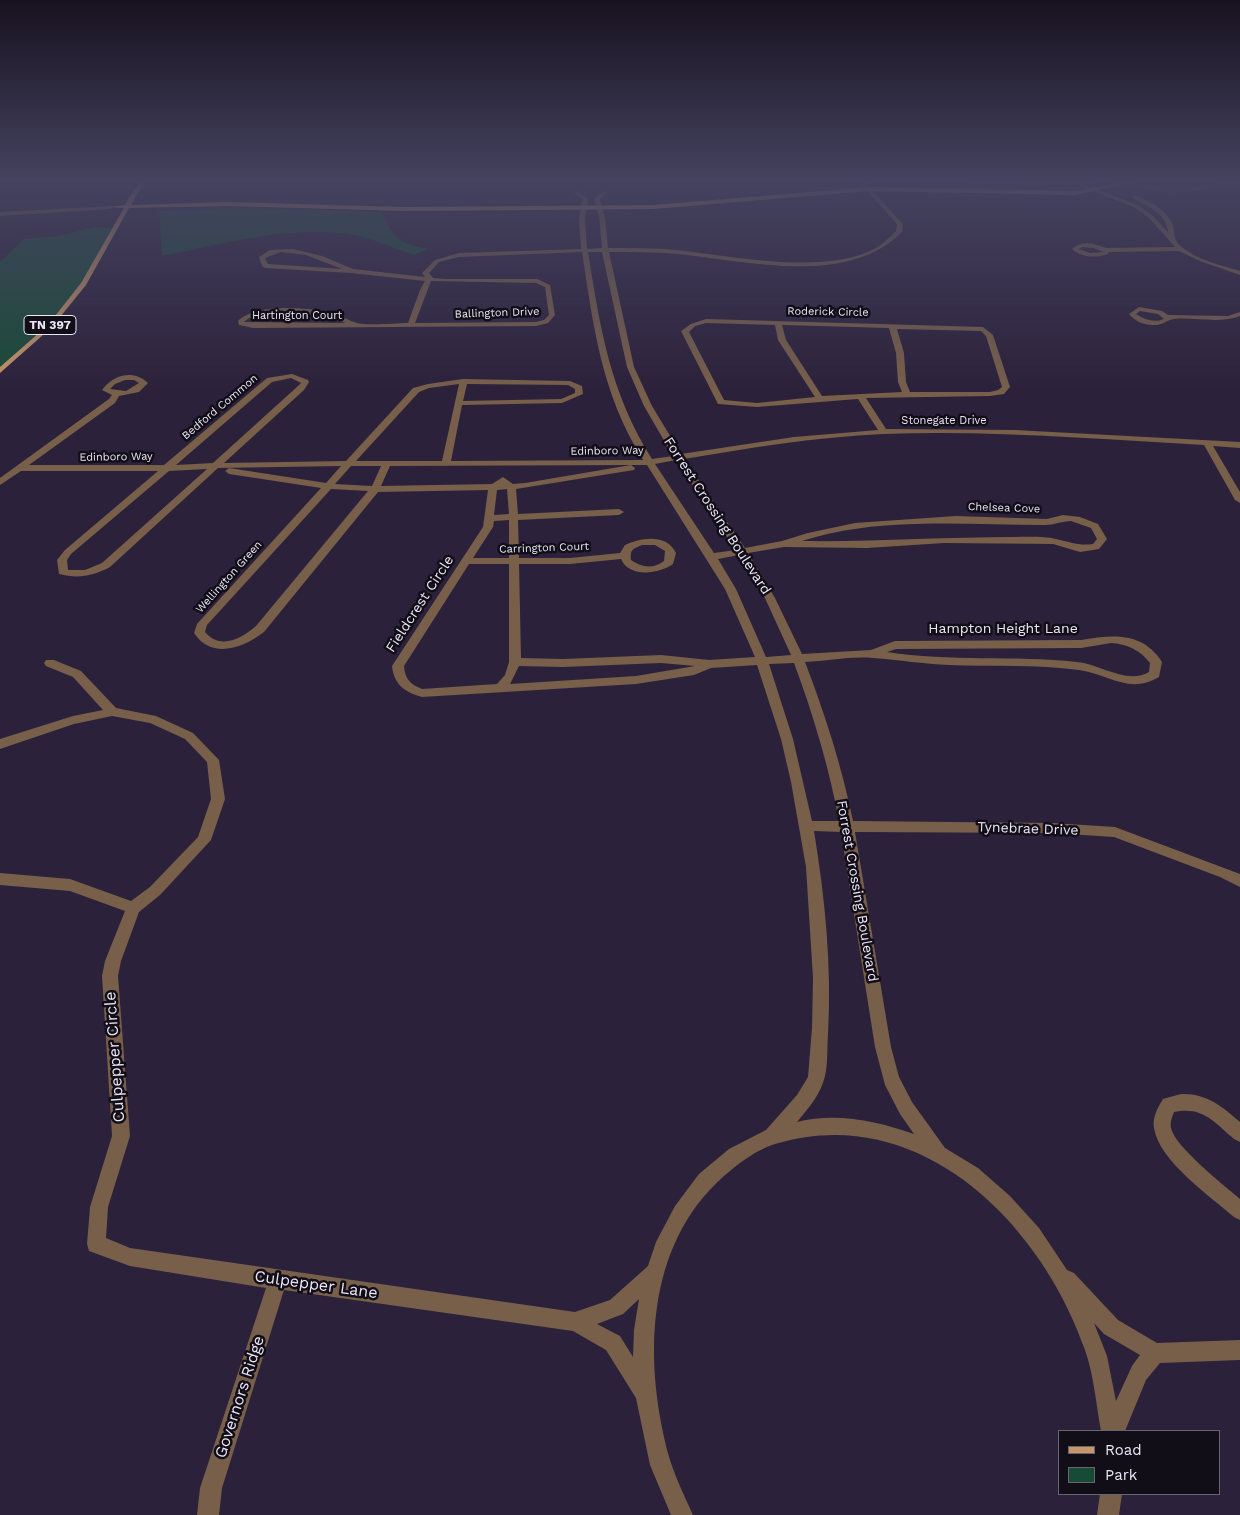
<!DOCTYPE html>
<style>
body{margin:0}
#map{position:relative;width:1240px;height:1515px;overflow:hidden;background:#2c213a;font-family:"Work Sans",sans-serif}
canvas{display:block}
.legend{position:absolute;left:1058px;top:1430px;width:162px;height:65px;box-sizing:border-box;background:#120e18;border:1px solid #696471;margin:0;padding:6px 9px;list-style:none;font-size:15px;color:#ebe5f6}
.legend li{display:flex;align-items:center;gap:10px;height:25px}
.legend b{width:25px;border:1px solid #696471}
</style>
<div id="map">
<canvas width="1240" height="1515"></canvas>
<ul class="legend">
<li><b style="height:6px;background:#c7966a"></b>Road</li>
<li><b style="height:14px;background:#174b35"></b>Park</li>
</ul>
</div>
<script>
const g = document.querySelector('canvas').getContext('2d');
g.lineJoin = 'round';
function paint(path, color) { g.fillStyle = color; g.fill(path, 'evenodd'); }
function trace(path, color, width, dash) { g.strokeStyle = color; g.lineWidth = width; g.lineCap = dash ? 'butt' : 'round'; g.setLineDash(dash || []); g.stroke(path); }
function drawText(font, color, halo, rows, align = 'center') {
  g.font = font + ' "Work Sans",sans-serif'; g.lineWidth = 5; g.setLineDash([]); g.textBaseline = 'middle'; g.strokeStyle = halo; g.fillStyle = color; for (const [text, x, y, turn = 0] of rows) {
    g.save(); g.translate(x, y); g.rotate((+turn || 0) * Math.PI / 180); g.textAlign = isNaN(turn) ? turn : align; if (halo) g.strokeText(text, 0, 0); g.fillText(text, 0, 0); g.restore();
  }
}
const green = new Path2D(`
 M 958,182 L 1100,182 C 1062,192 995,190 958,182 Z
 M 235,207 L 382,212 C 394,239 399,243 428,249 L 414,255 C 393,248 370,237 348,234 C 285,226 223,244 162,256 L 159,211 Z
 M 95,227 L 114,228 L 92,272 L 50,326 L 0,371 L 0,262 L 24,239 L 57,236 Z`);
const stream = new Path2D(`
 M 1144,186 L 1172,193 L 1240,182`);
const minor = new Path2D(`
 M 864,182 L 903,224 L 902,232 C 848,287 746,261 678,254 C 655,252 632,252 609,252 L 634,367 L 652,406 L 681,454 L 794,437 L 878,430 L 858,399 L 757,407 L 718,404 L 681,331 L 691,324 L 706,319 L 983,327 L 993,335 L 1010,387 L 1004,394 L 990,396 L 866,398 L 886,429 L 1015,430 L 1240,442 L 1240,448 L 1213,446 L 1240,492 L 1240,503 L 1235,500 L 1204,445 C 1097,439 990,430 883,434 C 816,437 749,448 684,459 L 745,548 L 782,541 L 808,533 L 855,523 L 956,516 L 1047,519 L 1063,515 L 1080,517 L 1098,524 L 1107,539 L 1099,549 L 1080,552 L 1053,544 L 944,543 L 867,548 L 784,547 L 748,553 L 775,598 L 802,654 L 871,650 L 895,641 L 1081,640 C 1112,635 1142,631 1162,662 L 1159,677 C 1129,695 1109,674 1079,670 C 1036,664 992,667 949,665 C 924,664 899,660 873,658 C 851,656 827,661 805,662 C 825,714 842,767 853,821 L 1052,823 L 1115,827 L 1240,874 L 1240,887 L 1220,877 L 1114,837 L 1052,833 L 855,832 L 891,1047 L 899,1077 L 912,1102 L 945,1148 L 978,1168 L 1010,1196 L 1039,1228 L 1067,1270 L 1074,1273 L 1118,1320 L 1157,1343 L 1240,1340 L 1240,1360 L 1160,1363 L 1146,1380 L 1125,1431 L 1101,1431 C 1096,1404 1094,1376 1085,1350 C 1041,1223 919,1100 775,1144 C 756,1150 739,1163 724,1176 C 644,1246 643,1364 670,1460 C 676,1479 685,1497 693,1515 L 671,1515 L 650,1465 L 636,1398 L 606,1350 L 573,1331 L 284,1290 L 222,1488 L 219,1515 L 197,1515 L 200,1488 L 266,1288 L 130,1266 L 89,1251 L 87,1244 L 90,1207 L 112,1136 L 102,976 L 105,961 L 125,911 L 70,891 L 0,885 L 0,873 L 70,879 L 131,901 L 150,887 L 198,837 L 211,799 L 207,762 L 185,739 L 150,723 L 112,716 L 74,724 L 0,749 L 0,739 L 73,716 L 103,710 L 73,677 L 46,666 L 44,663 L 46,660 L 54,660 L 81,671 L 116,708 L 156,716 L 193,733 L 219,760 L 225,799 L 211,840 L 160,895 L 139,912 L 121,961 L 118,976 L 130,1136 L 108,1207 L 106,1238 L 130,1248 L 575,1312 L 610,1300 L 648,1266 L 656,1242 L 675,1206 L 699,1174 L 729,1149 L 766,1130 L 797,1095 L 808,1077 L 812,1028 L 813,978 L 806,867 L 791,782 L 781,739 L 757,665 L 711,668 L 694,675 L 636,684 L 422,697 C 405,692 394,685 392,666 L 483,527 L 488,490 L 378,492 L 264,632 C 243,648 212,660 194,633 L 197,624 L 321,488 L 229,474 L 225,471 L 229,468 L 326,483 L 341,466 L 218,468 L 110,567 C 93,576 78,579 59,574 L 57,560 L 65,550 L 158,471 L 21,471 L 0,485 L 0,478 L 109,399 L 112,395 L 102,390 C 113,375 133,369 148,383 L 139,392 L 119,396 L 115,403 L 29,465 L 164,465 L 267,378 L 292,374 L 308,380 L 309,382 L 304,390 L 224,463 L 346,461 L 413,388 L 428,384 L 463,379 L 570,381 L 582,386 L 583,394 L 562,403 L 462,405 L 451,461 L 643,460 C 601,392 594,329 582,252 L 459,257 L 439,262 L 429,273 L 433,278 L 446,279 L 537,279 L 550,285 L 555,315 L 548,323 L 536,326 L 253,328 L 239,325 L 238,321 C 255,303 309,307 332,313 C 341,315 349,321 357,323 C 371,326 394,323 408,323 L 420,290 L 425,281 L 351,273 L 265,268 L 262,266 L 259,257 L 270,250 L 293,249 L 322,256 L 353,269 L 425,277 L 422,273 L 435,260 L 459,253 L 581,249 L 579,219 L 582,199 L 574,193 L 577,191 L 588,199 L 585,219 L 587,249 L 602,248 L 599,217 L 594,199 L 604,191 L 607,193 L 600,199 L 605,217 L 608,248 C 631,248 654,248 676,250 C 732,256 825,276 876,248 C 883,244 890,237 896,231 L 897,224 L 862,185 ZM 281,252 L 306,255 L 342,269 L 268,264 L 265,258 ZM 588,252 L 602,252 L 627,367 L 644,406 L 673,456 L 652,459 C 610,393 600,327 588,252 ZM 431,281 L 536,283 L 545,287 L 549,315 L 544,320 L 536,322 L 415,323 ZM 268,313 L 319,315 L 346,323 L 244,322 L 249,318 ZM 706,323 L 775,325 L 778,340 L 815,397 L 757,403 L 724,400 L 689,332 L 695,326 ZM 782,325 L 889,328 L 896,353 L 898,382 L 902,392 L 822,396 L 786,340 ZM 897,329 L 981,331 L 986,336 L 1002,387 L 998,390 L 990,392 L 910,392 L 906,382 L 904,353 ZM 291,378 L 301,383 L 298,386 L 213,463 L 176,465 L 272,382 ZM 125,380 L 134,380 L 139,383 L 126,391 L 110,389 L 115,384 ZM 459,384 L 442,461 L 356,461 L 419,392 L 429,388 ZM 467,384 L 568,385 L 575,389 L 575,393 L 561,399 L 463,401 ZM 676,460 L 731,543 L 736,550 L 714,553 L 655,464 ZM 631,465 L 647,465 L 725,589 L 755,657 L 709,660 L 661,655 L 563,659 L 521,658 L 519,564 L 570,564 L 621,559 C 629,578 659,574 673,564 L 676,553 C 666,533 641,538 625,545 L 620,553 L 570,558 L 519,558 L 518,520 L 619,515 L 624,512 L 619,509 L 518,514 L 516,489 L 634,470 L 635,468 ZM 631,465 L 525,483 L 513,484 L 503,477 L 492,484 L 381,486 L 390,466 ZM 351,466 L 381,466 L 372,486 L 335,484 ZM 207,469 L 102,563 L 85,570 L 68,570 L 67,560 L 71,554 L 169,471 ZM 331,489 L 368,491 L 256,626 C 241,639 220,650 205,632 L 207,625 ZM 507,489 L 509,514 L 494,515 L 497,490 ZM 509,520 L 509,558 L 473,558 L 493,527 L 494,521 ZM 1071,521 L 1091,528 L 1097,539 L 1093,544 C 1079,546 1070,542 1056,539 C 1043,536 1028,537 1014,537 C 943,537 873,542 802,541 C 878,516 966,525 1045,525 C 1054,525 1062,521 1071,521 ZM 642,545 L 655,545 L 665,551 L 664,561 C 653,569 642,568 631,560 C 630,549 633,549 642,545 ZM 739,555 L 765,598 L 791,655 L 766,657 L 736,589 L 718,559 ZM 469,564 L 509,564 L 509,662 L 505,675 L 497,684 L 422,689 C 410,684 405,679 404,666 ZM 1111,643 C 1127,644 1140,650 1150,663 L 1149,672 C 1127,685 1100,664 1077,662 C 1014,655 950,662 887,652 L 896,649 L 1081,648 ZM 661,663 L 695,666 L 636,676 L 510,684 L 519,666 L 563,667 ZM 794,663 C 813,714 829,767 839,821 L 812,821 L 793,739 L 769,664 ZM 814,831 L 841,832 L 875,1047 L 885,1085 L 900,1114 L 914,1134 C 877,1121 836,1112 797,1122 C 808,1109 821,1094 825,1076 C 828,1063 827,1048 828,1034 C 832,967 825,898 814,831 ZM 639,1299 L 634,1330 L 633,1357 L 620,1336 L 597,1324 L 623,1314 ZM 1094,1323 L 1104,1334 L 1140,1355 L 1132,1366 L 1116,1401 L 1107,1356 Z
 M 1080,184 L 1138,205 L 1153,216 L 1168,232 C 1165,211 1147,207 1131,197 C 1136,195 1140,198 1146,200 C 1156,205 1167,212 1172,223 C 1176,233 1172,240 1182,247 C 1197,260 1221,265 1240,271 L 1240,275 L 1200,261 L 1179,251 L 1109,252 L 1108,254 C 1096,258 1082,258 1072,249 C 1082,240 1094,243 1106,248 L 1175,247 L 1149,218 L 1134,207 L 1080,186 ZM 1082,247 L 1094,248 L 1103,252 L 1090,253 L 1079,249 Z
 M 113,206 L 111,209 L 0,216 L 0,212 Z
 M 1139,307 L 1162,311 L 1168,315 L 1228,316 L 1240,312 L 1240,316 C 1219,324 1196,317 1174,319 C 1167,320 1161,326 1153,325 C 1143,325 1135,321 1129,314 ZM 1140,311 L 1158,314 L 1164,319 C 1154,323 1145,320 1136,314 Z
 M 1181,1094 C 1206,1093 1222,1106 1240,1122 L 1240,1142 L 1234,1139 C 1214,1122 1203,1106 1174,1112 C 1172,1117 1170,1122 1171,1128 C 1175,1147 1224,1185 1240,1199 L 1240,1220 L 1234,1217 C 1210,1196 1159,1161 1154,1128 C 1152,1118 1158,1107 1163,1099 Z
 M 1100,1494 L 1122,1494 L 1119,1515 L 1097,1515 Z`);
const major = new Path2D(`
 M 139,182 L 144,182 L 131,205 L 229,202 L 404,207 L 653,205 L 869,187 L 1075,191 L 1125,182 L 1135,182 L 1075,195 L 869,191 L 653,209 L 404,211 L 229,206 L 129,208 L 86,285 L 52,327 L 0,373 L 0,367 L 48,325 L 81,283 L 124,208 L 108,207 L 125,205 Z`);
const farStreetnames = [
 ["Roderick Circle",828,312,1],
 ["Ballington Drive",497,313,-2],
 ["Hartington Court",297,316],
 ["Bedford Common",220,407,-40],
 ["Stonegate Drive",944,421],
 ["Edinboro Way",607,451,-1],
 ["Edinboro Way",116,457,-1],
 ["Chelsea Cove",1004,508,2],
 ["Carrington Court",544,548,-2],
 ["Wellington Green",229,577,-48]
];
const shields = [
 [50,325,52]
];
const shieldNames = [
 ["TN 397",50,325]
];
const streetNames = [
 ["Forrest Crossing Boulevard",717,516,57],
 ["Fieldcrest Circle",420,604,-57],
 ["Hampton Height Lane",1003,629],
 ["Tynebrae Drive",1028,829,2],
 ["Forrest Crossing Boulevard",857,891,80]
];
const nearStreetnames = [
 ["Culpepper Circle",115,1057,-94],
 ["Culpepper Lane",316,1285,8],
 ["Governors Ridge",240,1397,-72]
];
paint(green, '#174b35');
trace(stream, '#1a3c70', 2.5);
paint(minor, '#775f4a');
paint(major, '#c7966a');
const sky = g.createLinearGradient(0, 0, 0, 394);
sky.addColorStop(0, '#181220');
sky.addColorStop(0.46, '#454360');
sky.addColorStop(1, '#45436000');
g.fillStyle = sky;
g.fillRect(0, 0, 1240, 394);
drawText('11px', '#ebe5f6', '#120e18', farStreetnames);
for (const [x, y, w] of shields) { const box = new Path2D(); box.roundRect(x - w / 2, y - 9.5, w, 19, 4); g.fillStyle = '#120e18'; g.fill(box); trace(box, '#ebe5f6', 1); }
drawText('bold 12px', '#ebe5f6', null, shieldNames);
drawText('14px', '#ebe5f6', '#120e18', streetNames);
drawText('16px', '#ebe5f6', '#120e18', nearStreetnames);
</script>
